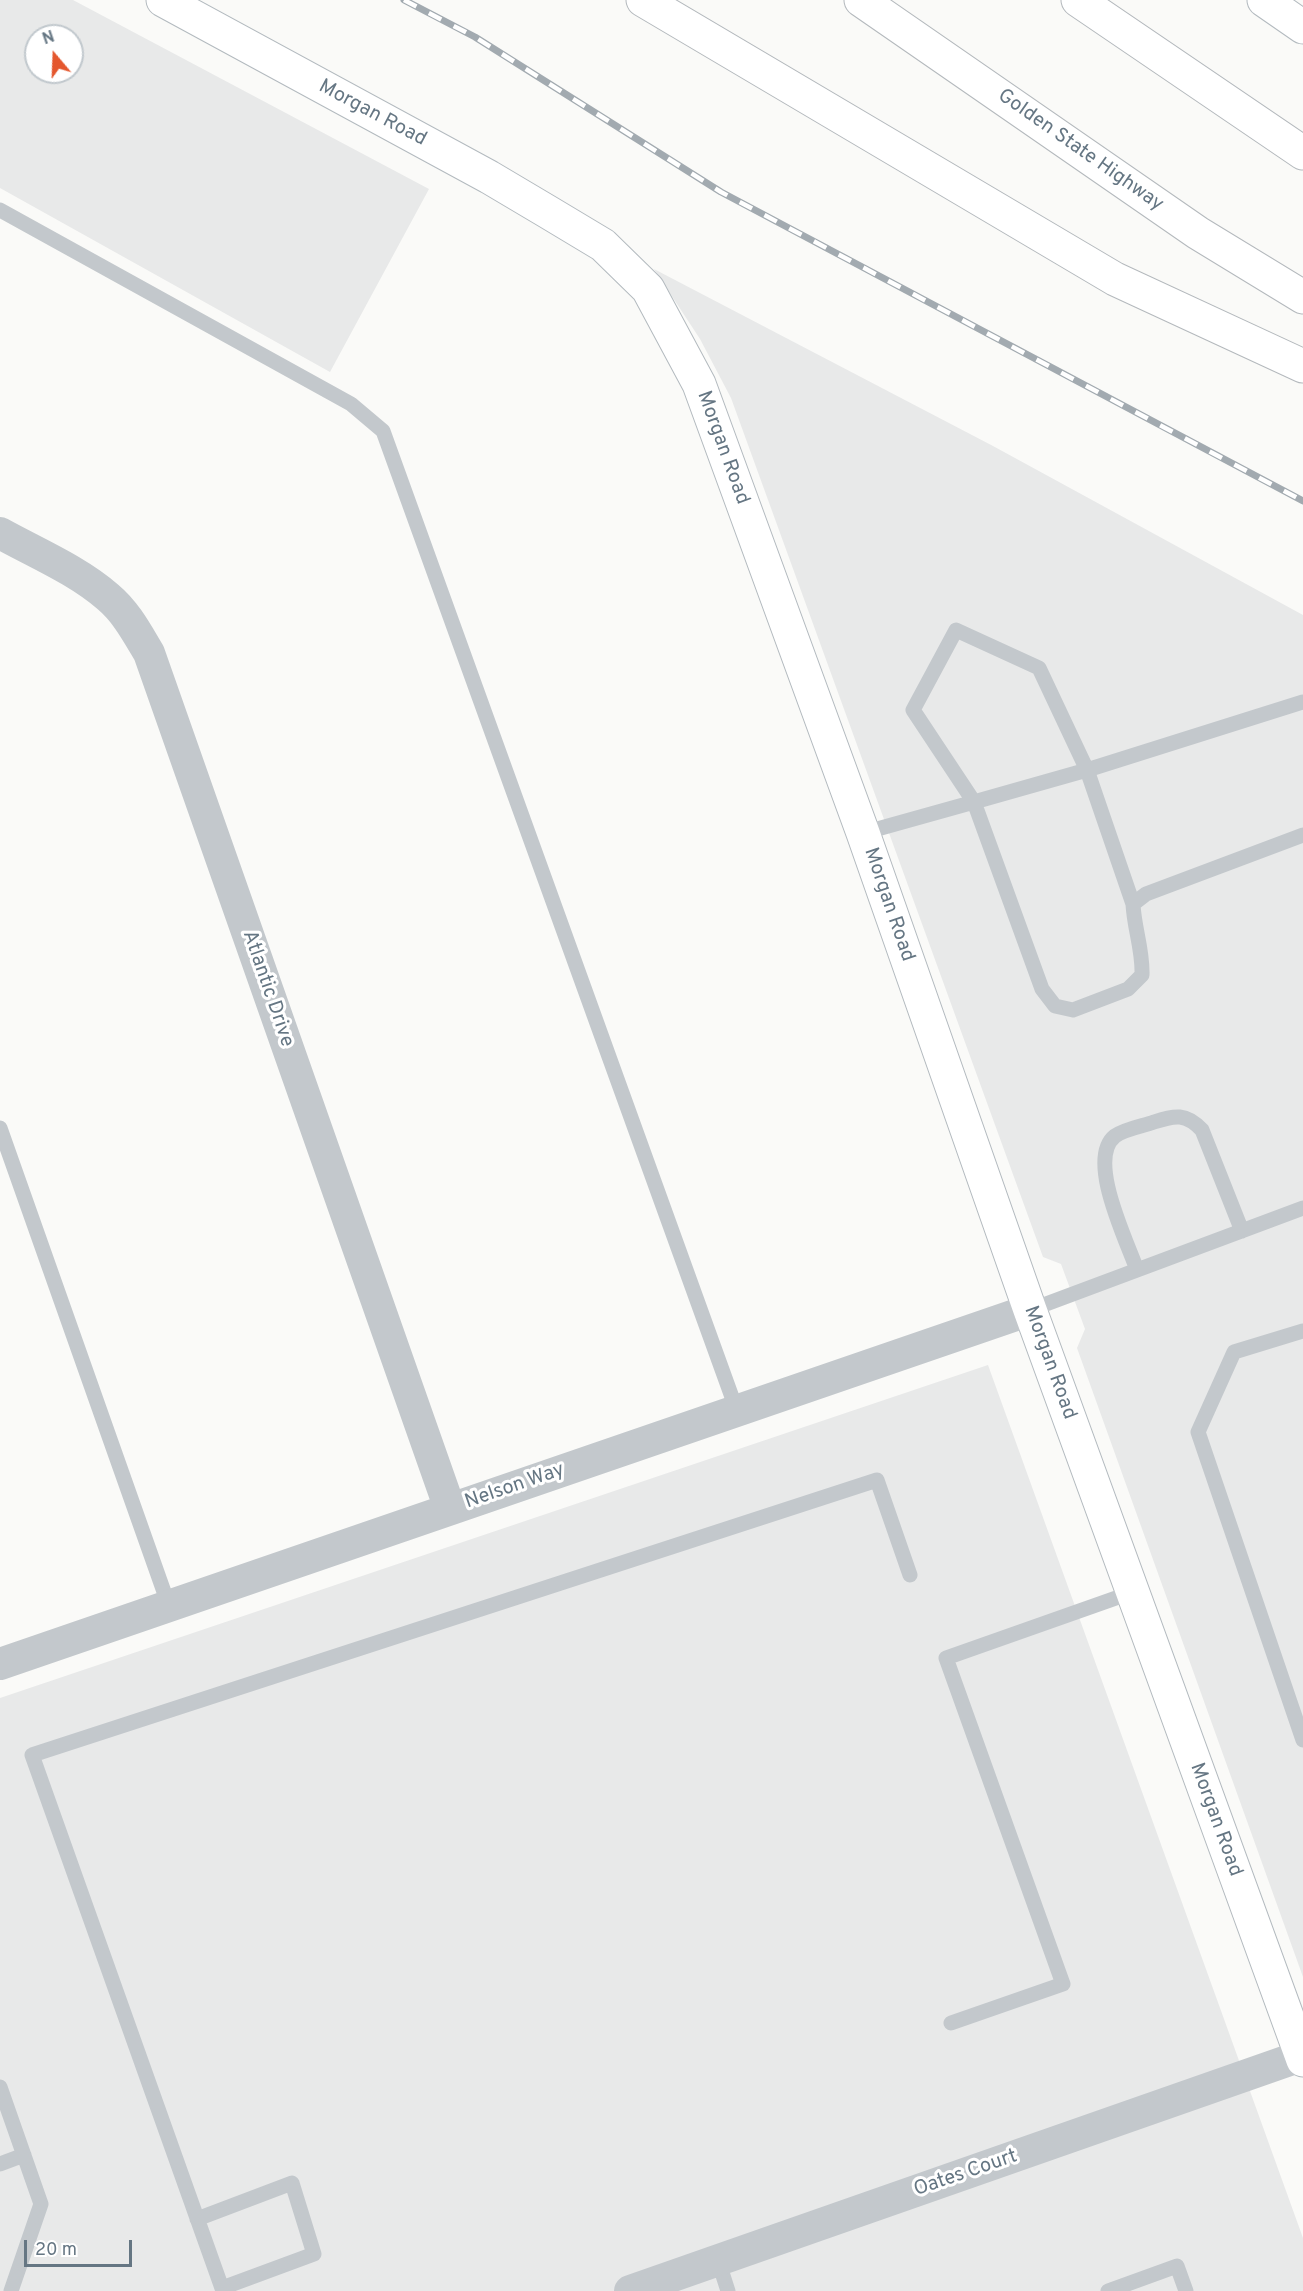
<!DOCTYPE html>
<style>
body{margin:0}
#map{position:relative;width:1303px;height:2291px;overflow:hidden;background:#fafaf8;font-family:Overpass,sans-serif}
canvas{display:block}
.north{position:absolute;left:24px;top:24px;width:60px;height:60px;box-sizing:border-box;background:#fff;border:2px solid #c1c8cd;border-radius:50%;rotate:341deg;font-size:16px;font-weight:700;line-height:24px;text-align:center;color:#657683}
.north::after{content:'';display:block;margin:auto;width:21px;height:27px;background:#e4572e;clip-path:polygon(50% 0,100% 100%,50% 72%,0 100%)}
.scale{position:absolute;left:24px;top:2240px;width:108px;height:27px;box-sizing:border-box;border:3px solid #657683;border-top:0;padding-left:8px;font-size:18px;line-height:21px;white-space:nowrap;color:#657683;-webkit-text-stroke:4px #fff;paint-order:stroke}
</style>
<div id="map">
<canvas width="1303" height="2291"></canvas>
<div class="north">N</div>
<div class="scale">20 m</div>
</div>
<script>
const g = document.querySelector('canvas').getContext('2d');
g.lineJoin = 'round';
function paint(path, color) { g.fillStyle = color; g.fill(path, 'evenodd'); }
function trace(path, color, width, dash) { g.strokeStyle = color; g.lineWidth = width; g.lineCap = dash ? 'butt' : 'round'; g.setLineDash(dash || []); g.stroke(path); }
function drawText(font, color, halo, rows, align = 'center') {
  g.font = font + ' Overpass,sans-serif'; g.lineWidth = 6; g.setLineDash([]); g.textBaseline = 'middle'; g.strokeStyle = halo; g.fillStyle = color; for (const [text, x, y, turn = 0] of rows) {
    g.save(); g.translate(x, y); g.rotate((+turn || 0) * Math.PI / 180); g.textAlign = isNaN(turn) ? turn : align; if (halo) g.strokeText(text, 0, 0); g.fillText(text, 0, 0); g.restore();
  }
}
const built = new Path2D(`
 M 0,0 L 73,0 L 429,189 L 330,372 L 0,188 ZM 36,36 L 72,36 L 72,72 L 36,72 Z
 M 654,269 L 993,446 L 1303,615 L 1303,1977 L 1077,1348 L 1085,1329 L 1061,1264 L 1043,1257 L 731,398 L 700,339 Z
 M 988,1365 L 1303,2238 L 1303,2291 L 0,2291 L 0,1698 Z`);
const lane = new Path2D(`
 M 0,210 L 351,404 L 383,431 L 737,1411
 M 863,833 L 974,802 L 1042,989 L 1055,1006 L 1073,1010 L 1128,989 L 1142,975 C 1143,950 1134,928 1133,904 L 1146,894 L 1303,835
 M 1133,904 L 1087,770 L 974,802 L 913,710 L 956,630 L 1039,668 L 1087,770 L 1303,702
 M 0,1128 L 169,1606
 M 1137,1270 C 1127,1241 1086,1159 1115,1136 C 1124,1129 1143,1126 1154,1122 C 1175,1115 1186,1113 1202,1130 L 1242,1231
 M 1030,1310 L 1303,1208
 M 1303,1331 L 1234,1352 L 1198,1432 L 1303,1740
 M 951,2023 L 1063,1984 L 946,1658 L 1133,1592
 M 0,2087 L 41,2204 L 11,2291
 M 0,2164 L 24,2155
 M 197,2219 L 292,2183 L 314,2254 L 222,2288
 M 718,2260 L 728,2291
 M 223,2291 L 32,1755 L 877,1480 L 910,1575
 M 1108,2291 L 1177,2266 L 1186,2291`);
const street = new Path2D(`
 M 0,533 C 36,553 77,570 108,597 C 126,612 137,633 149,653 L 450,1509
 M 0,1664 L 1030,1310
 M 630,2291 L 1301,2056`);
const secondary = new Path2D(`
 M 163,0 L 489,177 L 548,212 L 603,245 L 648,289 L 699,384 L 863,833 L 1030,1310 L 1303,2060
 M 1264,0 L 1303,27`);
const highway = new Path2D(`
 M 643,0 L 1115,279 L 1303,366
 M 861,0 L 1198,233 L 1303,297
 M 1078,0 L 1303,153`);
const rail = new Path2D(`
 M 404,0 L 475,37 L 721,192 L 1303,501`);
const streetNames = [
 ["Morgan Road",372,114,28],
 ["Golden State Highway",1080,151,35],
 ["Morgan Road",722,448,70],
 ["Morgan Road",888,905,71],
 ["Atlantic Drive",267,989,71],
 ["Morgan Road",1049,1363,70],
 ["Nelson Way",515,1487,-19],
 ["Morgan Road",1215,1820,70],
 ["Oates Court",966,2174,-19]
];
paint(built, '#e8e9e9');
trace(secondary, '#b3babf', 35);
trace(highway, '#b4b9bd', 35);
trace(lane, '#c3c8cc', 15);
trace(street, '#c3c8cc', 32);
trace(secondary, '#fff', 33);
trace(highway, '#fff', 33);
trace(rail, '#a2aab0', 7);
trace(rail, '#fff', 4.5, [14]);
drawText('20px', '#657683', '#fff', streetNames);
</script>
